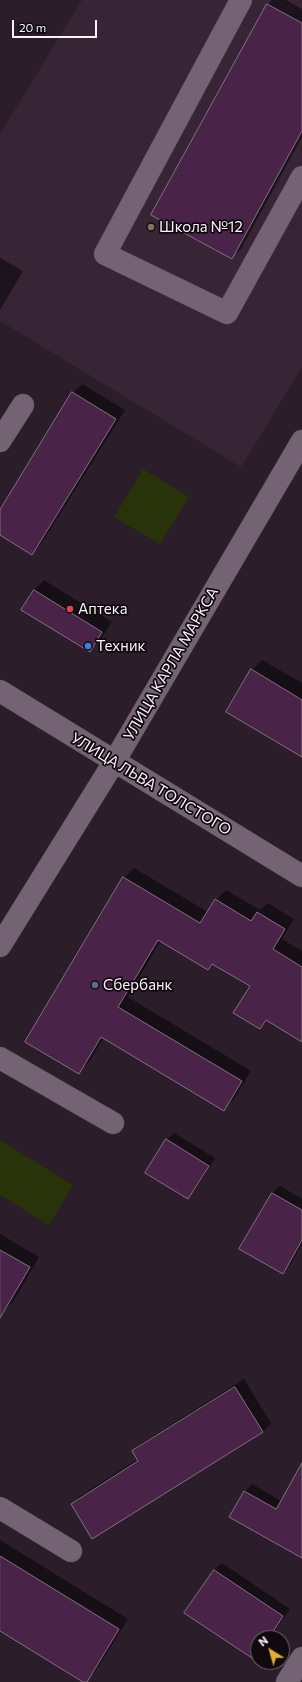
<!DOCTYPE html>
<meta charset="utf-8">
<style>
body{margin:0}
#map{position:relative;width:302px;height:1682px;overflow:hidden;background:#2b1d2a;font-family:Commissioner,sans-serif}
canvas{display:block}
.north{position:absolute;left:250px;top:1630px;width:40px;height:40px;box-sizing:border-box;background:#100a0f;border:1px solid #6e666d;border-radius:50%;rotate:323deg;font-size:11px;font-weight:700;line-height:16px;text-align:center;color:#faf1fa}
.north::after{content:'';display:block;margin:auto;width:14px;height:18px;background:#e4ae35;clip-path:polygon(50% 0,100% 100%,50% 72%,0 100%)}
.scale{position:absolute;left:12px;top:20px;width:85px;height:18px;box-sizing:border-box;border:2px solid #faf1fa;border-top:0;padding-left:5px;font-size:12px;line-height:14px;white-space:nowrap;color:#faf1fa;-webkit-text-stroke:3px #100a0f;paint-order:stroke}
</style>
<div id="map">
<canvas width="302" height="1682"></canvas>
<div class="north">N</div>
<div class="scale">20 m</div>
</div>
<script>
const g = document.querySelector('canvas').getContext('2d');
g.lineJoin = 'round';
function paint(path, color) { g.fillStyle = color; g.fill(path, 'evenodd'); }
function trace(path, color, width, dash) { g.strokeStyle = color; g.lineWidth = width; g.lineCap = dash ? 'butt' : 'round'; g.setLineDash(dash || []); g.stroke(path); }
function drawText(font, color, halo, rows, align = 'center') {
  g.font = font + ' Commissioner,sans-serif'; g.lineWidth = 3.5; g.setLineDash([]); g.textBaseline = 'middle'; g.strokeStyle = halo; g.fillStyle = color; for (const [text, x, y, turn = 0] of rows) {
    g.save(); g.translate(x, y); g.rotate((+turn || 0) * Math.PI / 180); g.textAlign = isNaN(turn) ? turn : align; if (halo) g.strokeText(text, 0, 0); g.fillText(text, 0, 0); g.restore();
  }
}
const built = new Path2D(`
 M 82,0 L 302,0 L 302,367 L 241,467 L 0,321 L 0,134 Z`);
const green = new Path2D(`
 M 143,469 L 189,497 L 160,544 L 114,517 Z
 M 0,1140 L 73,1185 L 49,1225 L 0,1195 Z`);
const shadow = new Path2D(`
 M 272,0 L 286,0 L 302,9 L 302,137 L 241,249 L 231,258 L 153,215 L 268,4 Z
 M 0,258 L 23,271 L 0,310 Z
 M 82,384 L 125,410 L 41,544 L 32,553 L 0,534 L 0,512 L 73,393 Z
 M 44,580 L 112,622 L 99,641 L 89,651 L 22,610 L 34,590 Z
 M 262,660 L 302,683 L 302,756 L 252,670 Z
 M 134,868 L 208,912 L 216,900 L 226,890 L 260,910 L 268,903 L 294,919 L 282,939 L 302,951 L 302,1041 L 268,1020 L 260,1028 L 251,986 L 213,963 L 208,969 L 161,940 L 128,997 L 251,1071 L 234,1099 L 224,1109 L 104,1037 L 89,1062 L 79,1072 L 124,878 Z
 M 174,1133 L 215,1158 L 195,1190 L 187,1198 L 166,1140 Z
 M 280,1186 L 302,1199 L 302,1244 L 290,1265 L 282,1272 L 272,1193 Z
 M 0,1234 L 39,1257 L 13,1302 L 3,1312 L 0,1310 Z
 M 244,1379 L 271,1423 L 263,1432 L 93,1538 L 72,1505 L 80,1496 L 138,1459 L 133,1451 L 142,1443 Z
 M 252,1484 L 281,1501 L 302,1484 L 302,1551 L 245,1492 Z
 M 0,1540 L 128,1619 L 95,1672 L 86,1682 L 0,1630 Z
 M 222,1563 L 290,1609 L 270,1638 L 258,1638 L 258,1654 L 186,1613 L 214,1570 Z`);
const building = new Path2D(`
 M 267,4 L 302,23 L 302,131 L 232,259 L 151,215 Z
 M 72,392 L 116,419 L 32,555 L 0,535 L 0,510 Z
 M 34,590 L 102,632 L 90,652 L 21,610 Z
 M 251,669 L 302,700 L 302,757 L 226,712 Z
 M 123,877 L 200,923 L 215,899 L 251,921 L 257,912 L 285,929 L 273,949 L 302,967 L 302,1042 L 266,1020 L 260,1029 L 233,1013 L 250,986 L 212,964 L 208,970 L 158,940 L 118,1007 L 242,1081 L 224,1111 L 101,1037 L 79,1074 L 25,1042 Z
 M 166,1139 L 209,1166 L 188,1199 L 145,1173 Z
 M 272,1193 L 302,1210 L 302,1240 L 283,1274 L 239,1249 Z
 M 0,1250 L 30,1267 L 0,1318 Z
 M 235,1387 L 263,1432 L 92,1539 L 71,1504 L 138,1461 L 132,1451 Z
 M 302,1463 L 302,1558 L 229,1517 L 244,1491 L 276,1509 Z
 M 0,1556 L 119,1629 L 87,1682 L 83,1682 L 0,1631 Z
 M 214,1570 L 283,1616 L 269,1638 L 258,1638 L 258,1662 L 184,1613 Z`);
const minor = new Path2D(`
 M 241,0 L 105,254 L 227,313 L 302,177
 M 0,441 L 23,405
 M 0,691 L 302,876
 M 0,946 L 114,762 L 302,441
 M 0,1058 L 113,1123
 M 0,1508 L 71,1551
 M 287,1682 L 302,1658`);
const markers = [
 [151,227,4,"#8d6e63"],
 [70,609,4,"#e0444e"],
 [88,646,4,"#3f7fe0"],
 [95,985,4,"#5c6f8a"]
];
const poiNames = [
 ["Школа №12",159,227],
 ["Аптека",78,609],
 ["Техник",96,646],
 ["Сбербанк",103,985]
];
const streetNames = [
 ["УЛИЦА КАРЛА МАРКСА",171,664,-60],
 ["УЛИЦА ЛЬВА ТОЛСТОГО",151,784,31]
];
paint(built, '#372536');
paint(green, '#283309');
paint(shadow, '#0007');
paint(building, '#492448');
trace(building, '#817180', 1);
trace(minor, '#463a45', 23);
trace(minor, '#746473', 22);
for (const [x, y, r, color] of markers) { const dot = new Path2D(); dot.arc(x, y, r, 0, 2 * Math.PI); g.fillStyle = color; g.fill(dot); trace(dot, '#100a0f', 1.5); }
drawText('15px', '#faf1fa', '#100a0f', poiNames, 'left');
drawText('15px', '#faf1fa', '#100a0f', streetNames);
</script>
